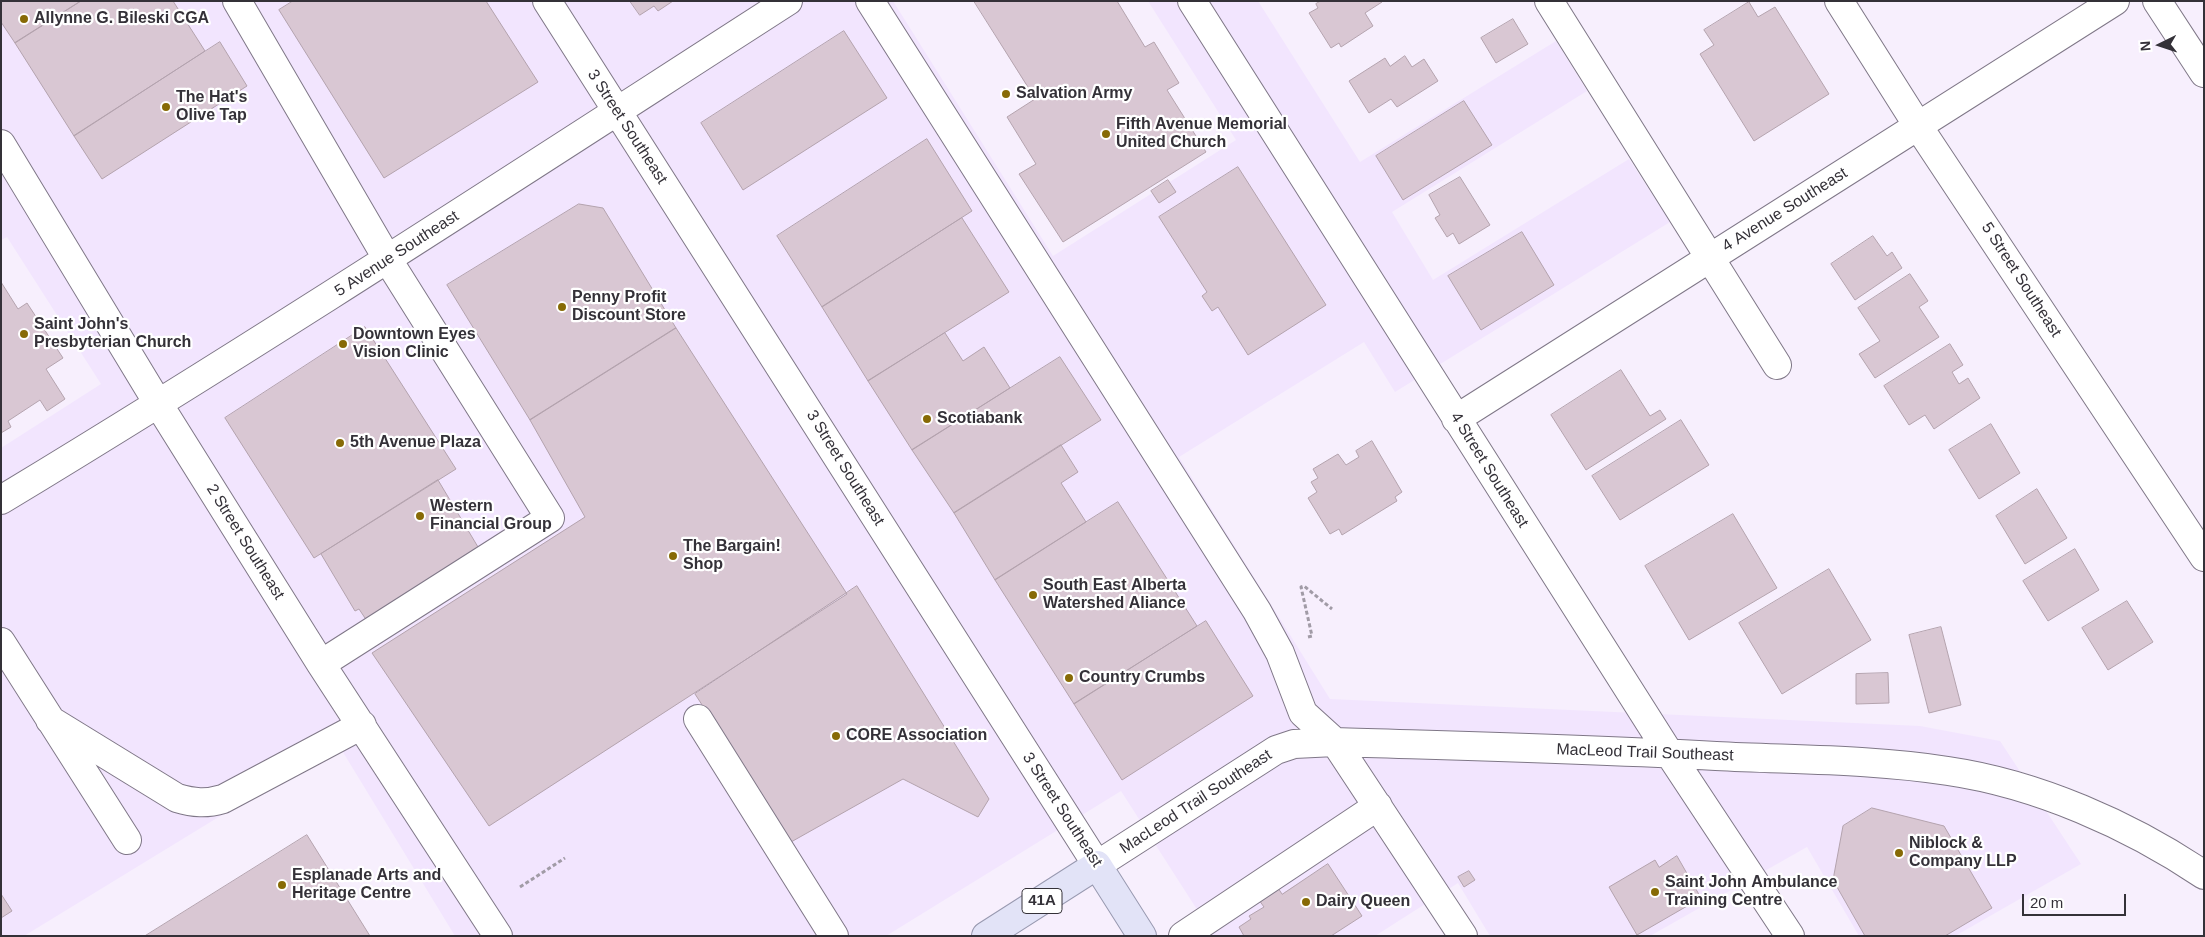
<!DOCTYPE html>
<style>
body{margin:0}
#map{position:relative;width:2205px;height:937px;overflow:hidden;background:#f7effd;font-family:Helvetica,sans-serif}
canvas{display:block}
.frame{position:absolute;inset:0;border:2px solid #343138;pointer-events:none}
.north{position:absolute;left:2135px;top:20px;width:50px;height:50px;-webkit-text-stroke:4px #fff;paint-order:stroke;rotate:266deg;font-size:14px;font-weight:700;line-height:20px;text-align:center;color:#343138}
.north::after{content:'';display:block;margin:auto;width:18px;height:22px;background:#343138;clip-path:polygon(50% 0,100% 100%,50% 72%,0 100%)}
.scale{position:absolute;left:2022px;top:894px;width:104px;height:22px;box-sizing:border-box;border:2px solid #343138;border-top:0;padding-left:6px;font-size:15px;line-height:18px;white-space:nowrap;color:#343138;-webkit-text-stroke:4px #fff;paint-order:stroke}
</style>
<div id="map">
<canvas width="2205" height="937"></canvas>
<div class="frame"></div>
<div class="north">N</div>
<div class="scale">20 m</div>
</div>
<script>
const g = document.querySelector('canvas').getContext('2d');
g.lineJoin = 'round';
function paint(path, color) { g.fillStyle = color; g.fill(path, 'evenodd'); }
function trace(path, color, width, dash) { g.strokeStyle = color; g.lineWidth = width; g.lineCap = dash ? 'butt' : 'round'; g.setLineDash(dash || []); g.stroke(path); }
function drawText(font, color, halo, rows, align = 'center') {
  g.font = font + ' Helvetica,sans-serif'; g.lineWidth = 4.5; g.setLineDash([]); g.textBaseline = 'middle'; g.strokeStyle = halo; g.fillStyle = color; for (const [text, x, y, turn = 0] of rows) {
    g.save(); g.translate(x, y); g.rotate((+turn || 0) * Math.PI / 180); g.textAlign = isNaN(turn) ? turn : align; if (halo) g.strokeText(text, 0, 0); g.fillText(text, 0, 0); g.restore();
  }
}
const built = new Path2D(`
 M 1,1 L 893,1 L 1053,256 L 1236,140 L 1148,1 L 1258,1 L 1360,162 L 1556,41 L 1587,91 L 1392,212 L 1433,280 L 1629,159 L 1670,222 L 1395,392 L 1364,342 L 1179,457 L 1330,699 L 1920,726 L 2000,741 L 2081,864 L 1955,936 L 1859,936 L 1807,847 L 1650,936 L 1490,936 L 1458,883 L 1375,936 L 1214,936 L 1121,791 L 886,936 L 455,936 L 338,744 L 24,936 L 1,936 L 1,448 L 101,384 L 7,237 L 1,240 Z`);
const building = new Path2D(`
 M 1,1 L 81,1 L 15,43 L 1,22 Z
 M 81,1 L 173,1 L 205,51 L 74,136 L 15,43 Z
 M 293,1 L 486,1 L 538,82 L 384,178 L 279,10 Z
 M 630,1 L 673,1 L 658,11 L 654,6 L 640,15 Z
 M 974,1 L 1117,1 L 1145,47 L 1154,42 L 1179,83 L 1167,90 L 1206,152 L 1063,242 L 1019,174 L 1036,164 L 1007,117 L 1035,99 Z
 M 1321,1 L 1382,1 L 1382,2 L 1365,13 L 1373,26 L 1341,47 L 1339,43 L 1331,48 L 1309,13 L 1318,8 L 1316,4 Z
 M 1749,2 L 1758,17 L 1775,7 L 1829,94 L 1754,141 L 1700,54 L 1714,45 L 1704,30 Z
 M 1513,19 L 1528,44 L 1496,63 L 1481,38 Z
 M 844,31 L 887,98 L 743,190 L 701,123 Z
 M 220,42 L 247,86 L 102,179 L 74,136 Z
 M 1405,56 L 1412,67 L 1424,59 L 1438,81 L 1397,107 L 1391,99 L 1369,113 L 1349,81 L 1385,58 L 1390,66 Z
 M 1464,101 L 1492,145 L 1403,200 L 1376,156 Z
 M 927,139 L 972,211 L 822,307 L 777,236 Z
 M 1238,167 L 1326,305 L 1248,355 L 1218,307 L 1212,311 L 1202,296 L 1207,292 L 1159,217 Z
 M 1460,177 L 1490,225 L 1459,244 L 1453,233 L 1447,237 L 1435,218 L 1440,215 L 1429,195 Z
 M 1168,180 L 1176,192 L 1159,203 L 1151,191 Z
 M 579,204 L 603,208 L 676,328 L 530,420 L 447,285 Z
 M 962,218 L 1009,292 L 868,381 L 822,307 Z
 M 1522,232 L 1554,285 L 1481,330 L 1448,276 Z
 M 1873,236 L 1887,256 L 1892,252 L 1902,268 L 1855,300 L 1831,264 Z
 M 1910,274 L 1928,301 L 1919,307 L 1939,337 L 1875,378 L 1859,354 L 1880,341 L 1858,308 Z
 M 1,282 L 18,309 L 27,303 L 63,358 L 46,369 L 65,399 L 47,411 L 40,400 L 8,421 L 11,427 L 1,433 Z
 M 365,327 L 456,469 L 314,558 L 225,418 Z
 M 676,328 L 847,594 L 489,826 L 372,653 L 585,517 L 530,420 Z
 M 945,333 L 963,361 L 984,347 L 1010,388 L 912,450 L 868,381 Z
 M 1950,344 L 1963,365 L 1952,372 L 1959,384 L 1968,378 L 1980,398 L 1934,429 L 1925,415 L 1909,425 L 1884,386 Z
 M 1060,357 L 1101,420 L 954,513 L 912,450 Z
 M 1621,370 L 1650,416 L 1660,410 L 1666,419 L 1586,470 L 1551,415 Z
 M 1681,420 L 1709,465 L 1620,520 L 1592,476 Z
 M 1991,424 L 2020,473 L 1979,499 L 1949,450 Z
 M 1372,441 L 1402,492 L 1395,497 L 1397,501 L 1342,535 L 1339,529 L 1330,534 L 1308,498 L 1317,492 L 1311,482 L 1318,478 L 1313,469 L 1338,454 L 1346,465 L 1359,457 L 1356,451 Z
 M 1061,445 L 1078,472 L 1061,483 L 1086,522 L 995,580 L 954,513 Z
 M 438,480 L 481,552 L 367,621 L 359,609 L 355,611 L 321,554 Z
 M 2037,489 L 2067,538 L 2025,564 L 1996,516 Z
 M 1118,502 L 1197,626 L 1074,704 L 995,580 Z
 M 1733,514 L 1777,588 L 1689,640 L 1645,566 Z
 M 2075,549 L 2099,590 L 2048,621 L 2023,581 Z
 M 1829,569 L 1871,640 L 1782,694 L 1739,623 Z
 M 857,586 L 989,799 L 978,817 L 903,779 L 791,842 L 695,694 Z
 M 2127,601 L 2153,642 L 2108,670 L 2082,628 Z
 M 1206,621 L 1253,696 L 1122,780 L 1074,704 Z
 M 1941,627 L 1961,705 L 1929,713 L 1909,635 Z
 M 1888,673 L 1889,703 L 1856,704 L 1856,674 Z
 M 1872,808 L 1944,826 L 1992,908 L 1945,936 L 1865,936 L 1833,880 L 1843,826 Z
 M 307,835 L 370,936 L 145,936 Z
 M 1677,856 L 1701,898 L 1637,935 L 1609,887 L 1655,860 L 1659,867 Z
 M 1328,864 L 1362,916 L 1331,936 L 1244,936 L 1239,927 L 1251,919 L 1249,916 L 1264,907 L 1259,900 L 1278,888 L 1282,894 Z
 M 1469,871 L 1475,880 L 1464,887 L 1458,877 Z
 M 1,894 L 12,911 L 1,918 Z`);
const path = new Path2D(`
 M 1308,637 L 1312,636 L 1301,587 L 1304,586 L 1332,609
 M 520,887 L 565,858`);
const minor = new Path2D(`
 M 237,1 L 388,260 L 550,518 L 321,664
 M 547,1 L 1097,865 L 1276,750 L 1294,744 L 1335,742 C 1462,746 1589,749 1716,756 C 1793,760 1872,759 1948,771 C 2037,784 2130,825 2204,875
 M 870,1 L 1257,611 L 1280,653 L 1303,713 L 1335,742 L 1463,936
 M 1192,1 L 1669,753 L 1790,936
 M 1549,1 L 1777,365
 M 1839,1 L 1918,126 L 2204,557
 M 2157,1 L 2204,73
 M 1,144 L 159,405 L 321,664 L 498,936
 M 1456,419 L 2115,1
 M 1,500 C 267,339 527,169 788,1
 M 1,642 L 127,840
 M 698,719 L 834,936
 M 50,720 L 177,798 C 194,803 206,804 223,799 L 362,725
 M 1183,936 L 1378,806`);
const major = new Path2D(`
 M 986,936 L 1097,865 L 1142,936`);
const markers = [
 [24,19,5,"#876a06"],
 [1006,94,5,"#876a06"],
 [166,107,5,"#876a06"],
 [1106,134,5,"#876a06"],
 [562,307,5,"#876a06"],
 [24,334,5,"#876a06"],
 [343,344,5,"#876a06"],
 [927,419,5,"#876a06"],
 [340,443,5,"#876a06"],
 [420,516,5,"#876a06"],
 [673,556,5,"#876a06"],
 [1033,595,5,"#876a06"],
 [1069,678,5,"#876a06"],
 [836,736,5,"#876a06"],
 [1899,853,5,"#876a06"],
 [282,885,5,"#876a06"],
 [1655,892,5,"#876a06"],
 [1306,902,5,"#876a06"]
];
const shields = [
 [1042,901,40]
];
const shieldNames = [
 ["41A",1042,901]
];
const poiNames = [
 ["Allynne G. Bileski CGA",34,19],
 ["Salvation Army",1016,94],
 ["The Hat's",176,98],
 ["Olive Tap",176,116],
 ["Fifth Avenue Memorial",1116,125],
 ["United Church",1116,143],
 ["Penny Profit",572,298],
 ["Discount Store",572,316],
 ["Saint John's",34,325],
 ["Presbyterian Church",34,343],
 ["Downtown Eyes",353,335],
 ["Vision Clinic",353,353],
 ["Scotiabank",937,419],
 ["5th Avenue Plaza",350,443],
 ["Western",430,507],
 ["Financial Group",430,525],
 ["The Bargain!",683,547],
 ["Shop",683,565],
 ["South East Alberta",1043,586],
 ["Watershed Aliance",1043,604],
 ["Country Crumbs",1079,678],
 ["CORE Association",846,736],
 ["Niblock &",1909,844],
 ["Company LLP",1909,862],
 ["Esplanade Arts and",292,876],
 ["Heritage Centre",292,894],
 ["Saint John Ambulance",1665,883],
 ["Training Centre",1665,901],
 ["Dairy Queen",1316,902]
];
const streetNames = [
 ["3 Street Southeast",627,127,57],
 ["4 Avenue Southeast",1785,210,-32],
 ["5 Avenue Southeast",397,254,-33],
 ["5 Street Southeast",2021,280,57],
 ["3 Street Southeast",845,468,58],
 ["4 Street Southeast",1489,470,58],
 ["2 Street Southeast",245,542,58],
 ["MacLeod Trail Southeast",1645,753,2],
 ["MacLeod Trail Southeast",1196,802,-33],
 ["3 Street Southeast",1062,810,57]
];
paint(built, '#f2e5fe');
paint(building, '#d9c7d3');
trace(building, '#b4a3ae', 1);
trace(minor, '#7f7787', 30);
trace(major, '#9899b0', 30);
trace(path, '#a19ba6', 3, [4, 2.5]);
trace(minor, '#fff', 28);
trace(major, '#e2e3f7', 28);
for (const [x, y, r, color] of markers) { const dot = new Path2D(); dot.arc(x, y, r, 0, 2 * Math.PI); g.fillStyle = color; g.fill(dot); trace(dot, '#fff', 2); }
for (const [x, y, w] of shields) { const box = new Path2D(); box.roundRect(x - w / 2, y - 12.5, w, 25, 4); g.fillStyle = '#fff'; g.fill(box); trace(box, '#343138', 1); }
drawText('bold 15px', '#343138', null, shieldNames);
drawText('bold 16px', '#343138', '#fff', poiNames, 'left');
drawText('16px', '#343138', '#fff', streetNames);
</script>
